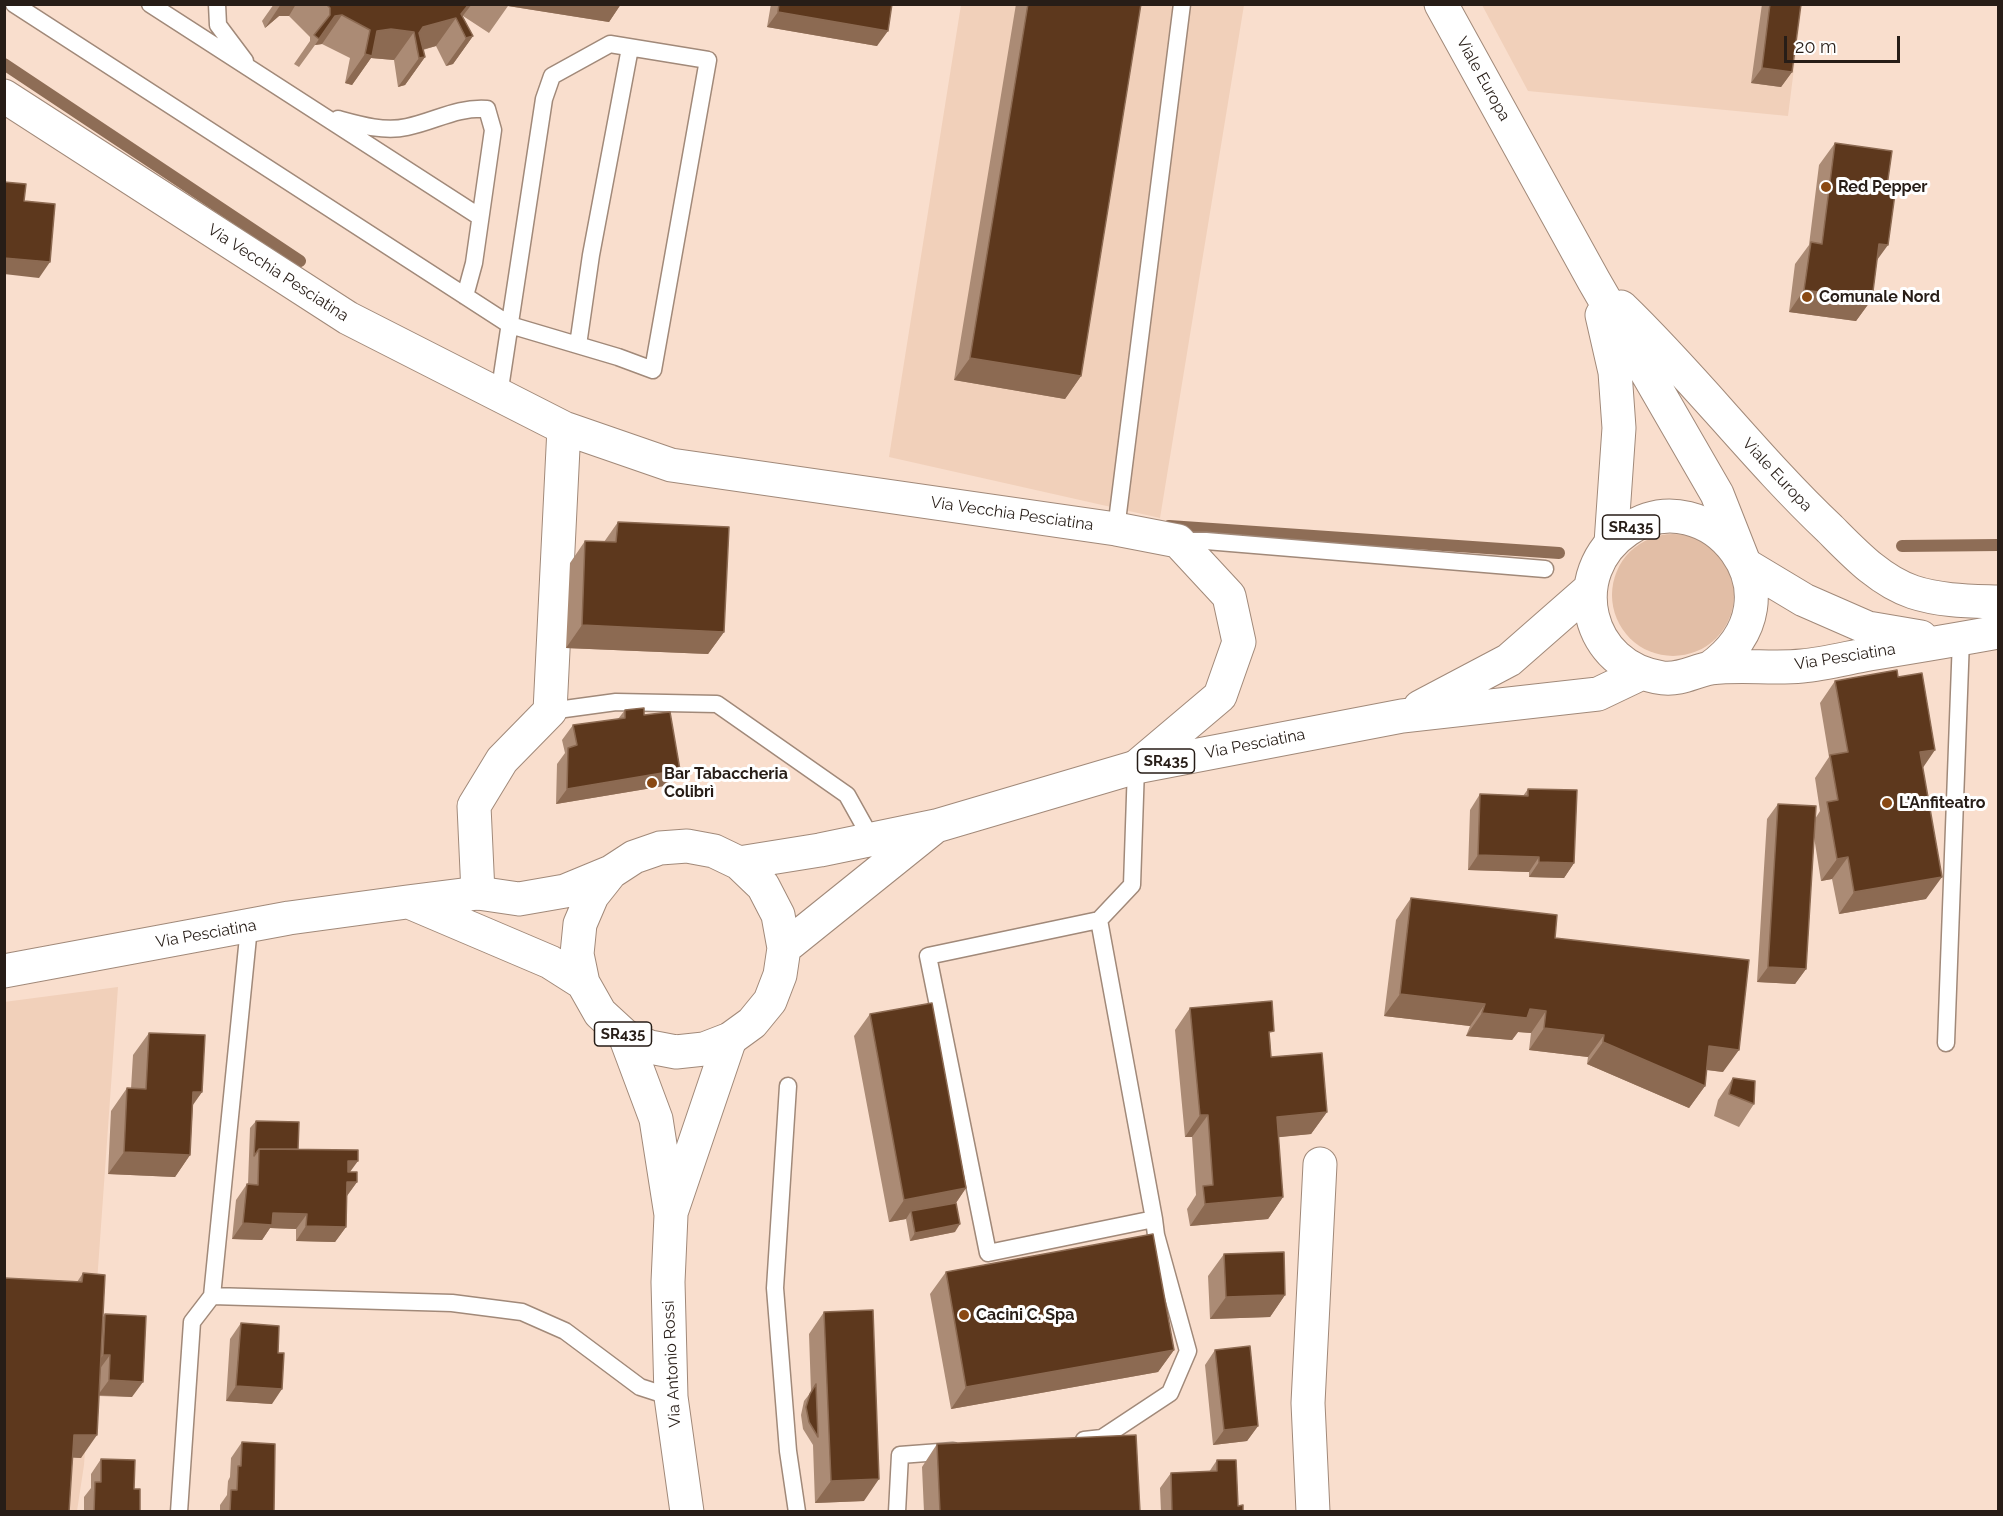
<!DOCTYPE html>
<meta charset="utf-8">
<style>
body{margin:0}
#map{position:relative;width:2003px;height:1516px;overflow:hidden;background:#f9decd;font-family:Raleway,sans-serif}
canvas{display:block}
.frame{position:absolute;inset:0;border:6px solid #271d17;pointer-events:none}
.scale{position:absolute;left:1784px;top:36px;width:116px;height:27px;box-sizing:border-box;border:3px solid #271d17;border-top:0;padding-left:8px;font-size:18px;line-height:21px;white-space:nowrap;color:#271d17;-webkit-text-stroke:4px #fff;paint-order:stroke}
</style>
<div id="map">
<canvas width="2003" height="1516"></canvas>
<div class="frame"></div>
<div class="scale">20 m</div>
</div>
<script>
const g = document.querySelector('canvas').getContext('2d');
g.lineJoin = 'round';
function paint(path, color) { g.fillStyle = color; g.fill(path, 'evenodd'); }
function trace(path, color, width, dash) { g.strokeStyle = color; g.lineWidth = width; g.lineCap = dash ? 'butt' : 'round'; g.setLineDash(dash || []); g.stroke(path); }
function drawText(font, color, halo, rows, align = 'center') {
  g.font = font + ' Raleway,sans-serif'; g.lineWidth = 6; g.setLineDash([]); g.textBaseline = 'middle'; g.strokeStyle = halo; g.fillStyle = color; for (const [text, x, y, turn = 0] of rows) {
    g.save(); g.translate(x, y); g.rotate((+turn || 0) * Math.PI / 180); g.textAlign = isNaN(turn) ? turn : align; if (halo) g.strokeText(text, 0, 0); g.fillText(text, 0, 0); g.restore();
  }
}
const built = new Path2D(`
 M 961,5 L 1244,5 L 1160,518 L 889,457 Z
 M 1482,5 L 1802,5 L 1788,116 L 1528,91 Z
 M 118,987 L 84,1465 L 77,1511 L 5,1511 L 4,1002 Z`);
const green = new Path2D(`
 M1612 595a61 61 0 1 1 122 0a61 61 0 1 1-122 0Z`);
const stream = new Path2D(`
 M 4,64 L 300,261
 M 1169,526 L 1559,553
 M 1902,546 L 1998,545`);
const service = new Path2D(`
 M 14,4 L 510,325 L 618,357 L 653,370 L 708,60 L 610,44 L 552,76 L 544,99 L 499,395
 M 150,4 L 480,217
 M 217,4 L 218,25 L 245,61
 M 338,119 C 360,125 384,132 407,127 C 436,121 456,107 487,109 L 493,130 L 474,263 L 465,296
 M 578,345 L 591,255 L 630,48
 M 1116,529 L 1182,4
 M 1179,541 L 1206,541 L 1545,569
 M 550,711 L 616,702 L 717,704 L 847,795 L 871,838
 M 1099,920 L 1132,885 L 1136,767
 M 1946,1043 L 1961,639
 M 788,1086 L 775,1288 L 788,1451 L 797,1512
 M 212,1296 L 452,1303 L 522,1312 L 565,1331 L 640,1387 L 671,1397
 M 1084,1440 L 1102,1438 L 1170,1393 L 1188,1351 L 1156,1235 L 1154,1219 L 1099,920 L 928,956 L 988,1253 L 1154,1219
 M 179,1512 L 192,1322 L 212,1296 L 249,927
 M 897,1512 L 900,1455 L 953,1451`);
const minor = new Path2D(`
 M 4,96 L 348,318 L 564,428 L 671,465 L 1116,529 L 1178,541 L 1229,596 L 1239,642 L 1220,696 L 1136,767
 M 478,893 L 474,806 L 502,760 L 550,711 L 564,428
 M 1313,1512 L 1308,1403 L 1320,1164`);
const secondary = new Path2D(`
 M 1441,4 L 1594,281 L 1717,494 L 1743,560
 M 1621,307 C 1695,378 1756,459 1830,529 C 1854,553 1880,581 1913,592 C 1940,601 1971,601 1998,602
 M 1602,315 L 1615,372 L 1619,428 L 1611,543
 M 625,1036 L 656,1119 L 671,1215 L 668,1282 L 671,1397 L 687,1512
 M 672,1210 L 730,1039`);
const primary = new Path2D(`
 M 1744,564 L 1804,600 L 1868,628 L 1921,637
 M 1710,668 C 1810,596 1707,475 1627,530 C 1564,573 1586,668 1663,678 C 1681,680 1694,671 1711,668 C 1741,664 1772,669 1802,666 C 1824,664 1847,658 1869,654 C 1912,647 1955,640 1998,632
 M 1420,707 L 1509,660 L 1590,589
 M 739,863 L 763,886 L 778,915 L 784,948 L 780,975 L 770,1001 L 752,1023 L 730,1039 L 704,1049 L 676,1052 L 650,1047 L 625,1036 L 600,1013 L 583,983 L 577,954 L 580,924 L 592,896 L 611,872 L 634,857 L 660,848 L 687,846 L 714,851 L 739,863 L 820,850 L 936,826 L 1136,767 L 1402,716 L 1598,694 L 1642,673
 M 409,902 L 550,962 L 583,983
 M 784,948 L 932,829
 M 4,971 L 289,918 L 407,902 L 478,893 L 519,899 L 565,891 L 611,872`);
const wall = new Path2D(`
 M 274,4 L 621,4 L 609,22 L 508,6 L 489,33 L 463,16 L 463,17 L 473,36 L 453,64 L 446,66 L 436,46 L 423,50 L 425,57 L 405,85 L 398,87 L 394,60 L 371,58 L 352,85 L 345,83 L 350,58 L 322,44 L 315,45 L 299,67 L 294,64 L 310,41 L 310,37 L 289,16 L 279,16 L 265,28 L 262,21 Z
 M 771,4 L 892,4 L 877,46 L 767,27 Z
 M 1016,4 L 1141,4 L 1081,376 L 1065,399 L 954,380 Z
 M 1762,4 L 1801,4 L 1792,72 L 1781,87 L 1751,83 Z
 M 1835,143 L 1877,261 L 1872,299 L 1856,321 L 1789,312 L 1795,264 L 1809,245 L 1819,165 Z
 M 618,522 L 724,632 L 708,654 L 566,648 L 570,563 L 585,541 L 604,542 Z
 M 1835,681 L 1922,768 L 1926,899 L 1839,914 L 1832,879 L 1821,881 L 1814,837 L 1806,969 L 1795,984 L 1757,982 L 1767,819 L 1778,804 L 1815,819 L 1820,811 L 1815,778 L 1829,757 L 1820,703 Z
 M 625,710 L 644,715 L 680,770 L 670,785 L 556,804 L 557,764 L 565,753 L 562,740 L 573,725 L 618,719 Z
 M 1528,789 L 1574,863 L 1564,878 L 1529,877 L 1529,872 L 1468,870 L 1470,810 L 1480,794 L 1523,796 Z
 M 1411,898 L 1555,938 L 1723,1072 L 1706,1070 L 1705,1086 L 1689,1108 L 1587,1064 L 1588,1057 L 1529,1050 L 1531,1033 L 1518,1032 L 1512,1040 L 1466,1036 L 1470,1026 L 1384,1016 L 1396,920 Z
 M 1190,1008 L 1270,1038 L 1271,1057 L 1327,1112 L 1311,1134 L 1278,1137 L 1283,1197 L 1268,1219 L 1190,1226 L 1187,1209 L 1196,1195 L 1192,1137 L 1185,1137 L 1175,1030 Z
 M 870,1014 L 966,1188 L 956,1203 L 955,1232 L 910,1241 L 906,1219 L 889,1222 L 854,1036 Z
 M 149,1033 L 202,1092 L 193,1105 L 190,1155 L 175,1177 L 108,1174 L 111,1111 L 127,1088 L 131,1089 L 133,1055 Z
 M 1733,1078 L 1754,1104 L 1739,1127 L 1714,1116 L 1718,1100 Z
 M 256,1121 L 298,1149 L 350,1172 L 357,1182 L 347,1196 L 346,1227 L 335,1242 L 296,1241 L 296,1229 L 270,1228 L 262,1240 L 232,1239 L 236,1200 L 247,1184 L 248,1184 L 250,1128 Z
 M 1224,1254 L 1285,1295 L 1270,1317 L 1210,1319 L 1208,1276 Z
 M 946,1272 L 1174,1350 L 1158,1372 L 951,1409 L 930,1294 Z
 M 83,1273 L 103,1317 L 105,1314 L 132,1397 L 99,1396 L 81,1458 L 73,1457 L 77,1282 Z
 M 824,1312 L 864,1501 L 815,1503 L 813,1445 L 803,1429 L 801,1415 L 804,1401 L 811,1392 L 809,1334 Z
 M 241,1323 L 272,1404 L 226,1401 L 230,1339 Z
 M 1215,1350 L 1258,1426 L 1247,1441 L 1213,1445 L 1205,1365 Z
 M 242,1442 L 274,1512 L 220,1512 L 220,1505 L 227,1495 L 228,1481 L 230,1477 L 231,1458 Z
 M 937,1444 L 1140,1512 L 924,1512 L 922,1467 Z
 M 101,1459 L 134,1489 L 140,1512 L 84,1512 L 84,1497 L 91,1488 L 91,1474 Z
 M 1217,1460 L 1238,1506 L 1243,1512 L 1161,1512 L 1160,1488 L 1171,1473 L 1209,1472 Z`);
const shadedWall = new Path2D(`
 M 281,4 L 296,4 L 289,16 L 279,16 L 265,28 Z
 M 469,4 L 472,4 L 458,22 L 461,14 Z
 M 509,4 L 621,4 L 609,22 L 508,6 Z
 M 778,12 L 888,31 L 877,46 L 767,27 Z
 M 342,15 L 322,44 L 315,45 L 335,16 Z
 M 456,18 L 436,46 L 417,51 L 415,38 L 423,27 Z
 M 391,29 L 414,32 L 394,60 L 371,58 L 352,85 L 345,83 L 365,54 L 377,31 Z
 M 473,36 L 453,64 L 446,66 L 466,38 Z
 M 425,57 L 405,85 L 398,87 L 419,58 Z
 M 1762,68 L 1792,72 L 1781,87 L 1751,83 Z
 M 1879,244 L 1888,245 L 1872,267 Z
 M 4,258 L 50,262 L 39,278 L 4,274 Z
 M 1804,290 L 1872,299 L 1856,321 L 1789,312 Z
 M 970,358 L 1081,376 L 1065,399 L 954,380 Z
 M 582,625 L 724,632 L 708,654 L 566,648 Z
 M 1935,750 L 1920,772 L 1920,752 Z
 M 680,770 L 670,785 L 556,804 L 567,789 Z
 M 1478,855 L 1539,857 L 1529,872 L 1468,870 Z
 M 1848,857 L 1832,879 L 1821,881 L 1837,859 Z
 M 1539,862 L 1574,863 L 1564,878 L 1529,877 Z
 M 1942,877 L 1926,899 L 1839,914 L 1854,892 Z
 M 1768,967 L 1806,969 L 1795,984 L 1757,982 Z
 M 1400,994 L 1485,1004 L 1470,1026 L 1384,1016 Z
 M 1530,1009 L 1546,1011 L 1531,1033 L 1518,1032 L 1512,1040 L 1466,1036 L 1482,1013 Z
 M 1544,1028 L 1604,1035 L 1588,1057 L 1529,1050 Z
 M 1603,1042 L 1705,1086 L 1689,1108 L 1587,1064 Z
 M 1709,1046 L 1739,1050 L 1723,1072 L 1693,1068 Z
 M 193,1092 L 202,1092 L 186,1114 Z
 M 1327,1112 L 1311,1134 L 1261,1139 L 1277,1117 Z
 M 1200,1115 L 1208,1115 L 1192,1137 L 1185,1137 Z
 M 124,1152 L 190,1155 L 175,1177 L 108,1174 Z
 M 348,1161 L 358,1161 L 347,1176 Z
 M 347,1182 L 357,1182 L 346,1197 Z
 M 966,1188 L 951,1210 L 911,1211 L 906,1219 L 889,1222 L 904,1200 Z
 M 1283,1197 L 1268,1219 L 1190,1226 L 1205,1204 Z
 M 273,1213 L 307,1214 L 296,1229 L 270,1228 L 262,1240 L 232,1239 L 243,1223 Z
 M 960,1224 L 955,1232 L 910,1241 L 915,1233 Z
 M 306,1226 L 346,1227 L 335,1242 L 296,1241 Z
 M 1285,1295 L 1270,1317 L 1210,1319 L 1226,1297 Z
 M 1174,1350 L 1158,1372 L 951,1409 L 966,1387 Z
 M 103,1355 L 110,1355 L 99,1370 L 93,1370 Z
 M 109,1380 L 143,1382 L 132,1397 L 98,1395 Z
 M 236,1386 L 282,1389 L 272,1404 L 226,1401 Z
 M 1258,1426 L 1247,1441 L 1213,1445 L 1224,1430 Z
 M 74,1435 L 97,1435 L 81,1458 L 58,1457 Z
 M 879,1479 L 864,1501 L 815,1503 L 831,1481 Z`);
const building = new Path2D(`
 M 326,4 L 469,4 L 461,14 L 473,36 L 466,38 L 456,18 L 423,27 L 419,33 L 425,57 L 419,58 L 414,32 L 391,29 L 377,31 L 372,56 L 365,54 L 370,30 L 342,15 L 335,16 L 319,39 L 314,35 L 330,15 L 330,8 Z
 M 779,4 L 892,4 L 888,31 L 778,12 Z
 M 1028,4 L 1141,4 L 1081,376 L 970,358 Z
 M 1770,4 L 1801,4 L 1792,72 L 1762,68 Z
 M 1835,143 L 1892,151 L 1886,193 L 1895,194 L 1888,245 L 1879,244 L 1872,299 L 1804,290 L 1811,242 L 1822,244 Z
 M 4,182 L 26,184 L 24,201 L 55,204 L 50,262 L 4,258 Z
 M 618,522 L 729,527 L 724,632 L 582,625 L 585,541 L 616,542 Z
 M 1897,670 L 1898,677 L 1922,673 L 1935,750 L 1920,752 L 1942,877 L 1854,892 L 1848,857 L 1837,859 L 1827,802 L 1838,800 L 1830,755 L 1848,752 L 1835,681 Z
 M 644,708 L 644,715 L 670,712 L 680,770 L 567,789 L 568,748 L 577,745 L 573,725 L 625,718 L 625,710 Z
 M 1528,789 L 1577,790 L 1574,863 L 1539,862 L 1539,857 L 1478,855 L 1480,794 L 1528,796 Z
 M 1778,804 L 1816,806 L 1806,969 L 1768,967 Z
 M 1411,898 L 1557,915 L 1555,938 L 1749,960 L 1739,1050 L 1709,1046 L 1705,1086 L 1603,1042 L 1604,1035 L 1544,1028 L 1546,1011 L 1530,1009 L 1527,1018 L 1482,1013 L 1485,1004 L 1400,994 Z
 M 1272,1001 L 1274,1031 L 1269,1032 L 1271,1057 L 1322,1053 L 1327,1112 L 1277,1117 L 1283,1197 L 1205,1204 L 1203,1186 L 1213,1185 L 1208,1115 L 1200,1115 L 1190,1008 Z
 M 932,1003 L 966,1188 L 904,1200 L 870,1014 Z
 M 149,1033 L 205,1035 L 202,1092 L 193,1092 L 190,1155 L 124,1152 L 127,1088 L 146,1089 Z
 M 1733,1078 L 1755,1081 L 1754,1104 L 1729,1094 Z
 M 256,1121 L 299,1122 L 298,1149 L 259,1149 L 254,1156 Z
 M 259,1149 L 358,1150 L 358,1161 L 348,1161 L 348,1172 L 357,1172 L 357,1182 L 347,1182 L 346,1227 L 306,1226 L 307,1214 L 273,1213 L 272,1225 L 243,1223 L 247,1184 L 258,1185 Z
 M 956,1203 L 960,1224 L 915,1233 L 911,1211 Z
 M 1153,1234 L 1174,1350 L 966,1387 L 946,1272 Z
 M 1284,1252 L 1285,1295 L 1226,1297 L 1224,1254 Z
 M 83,1273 L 105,1275 L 97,1435 L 74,1435 L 69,1512 L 4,1512 L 4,1278 L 82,1282 Z
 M 873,1310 L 879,1479 L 831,1481 L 824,1312 Z
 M 105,1314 L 146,1316 L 143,1382 L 109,1380 L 110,1355 L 103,1355 Z
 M 241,1323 L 279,1326 L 278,1353 L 284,1353 L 282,1389 L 236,1386 Z
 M 1250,1346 L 1258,1426 L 1224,1430 L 1215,1350 Z
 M 816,1384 L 818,1437 L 809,1422 L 806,1407 L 810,1394 Z
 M 1136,1435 L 1140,1512 L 940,1512 L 937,1444 Z
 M 242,1442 L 275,1444 L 274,1512 L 230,1512 L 231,1490 L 237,1490 L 238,1466 L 241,1466 Z
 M 101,1459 L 135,1460 L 134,1489 L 140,1489 L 140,1512 L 94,1512 L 95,1482 L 101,1482 Z
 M 1217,1460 L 1236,1460 L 1238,1506 L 1243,1505 L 1243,1512 L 1172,1512 L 1171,1473 L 1217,1471 Z`);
const markers = [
 [1826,187,6,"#8a4913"],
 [1807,297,6,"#8a4913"],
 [652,783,6,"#8a4913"],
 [1887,803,6,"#8a4913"],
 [964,1315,6,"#8a4913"]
];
const shields = [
 [1631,527,57],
 [1166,761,57],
 [623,1034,57]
];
const shieldNames = [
 ["SR435",1631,527],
 ["SR435",1166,761],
 ["SR435",623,1034]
];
const streetNames = [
 ["Viale Europa",1483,79,61],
 ["Via Vecchia Pesciatina",278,273,33],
 ["Viale Europa",1777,475,47],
 ["Via Vecchia Pesciatina",1012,514,8],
 ["Via Pesciatina",1845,657,-9],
 ["Via Pesciatina",1255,744,-11],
 ["Via Pesciatina",206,934,-10],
 ["Via Antonio Rossi",672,1364,-93]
];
const poiNames = [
 ["Red Pepper",1838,187],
 ["Comunale Nord",1819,297],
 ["Bar Tabaccheria",664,774],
 ["Colibrì",664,792],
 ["L'Anfiteatro",1899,803],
 ["Cacini C. Spa",976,1315]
];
paint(built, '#f1d0ba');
paint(green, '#e2bea6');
trace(stream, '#8e6d56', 12);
trace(service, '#a18979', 19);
trace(minor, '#a18979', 35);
trace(secondary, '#a18979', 35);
trace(primary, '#a18979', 35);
trace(service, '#fff', 16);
trace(minor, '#fff', 33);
trace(secondary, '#fff', 33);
trace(primary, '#fff', 33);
paint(wall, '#ab8b75');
paint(shadedWall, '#8c6a52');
paint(building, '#5d381d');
trace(building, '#8c6a52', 1.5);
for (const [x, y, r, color] of markers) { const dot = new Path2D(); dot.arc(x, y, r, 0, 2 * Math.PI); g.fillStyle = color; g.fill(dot); trace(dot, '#fff', 2); }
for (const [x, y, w] of shields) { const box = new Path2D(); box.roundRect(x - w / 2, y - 12, w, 24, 4.5); g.fillStyle = '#fff'; g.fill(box); trace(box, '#271d17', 1.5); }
drawText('bold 15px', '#271d17', null, shieldNames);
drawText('16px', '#271d17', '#fff', streetNames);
drawText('bold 16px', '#271d17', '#fff', poiNames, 'left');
</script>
